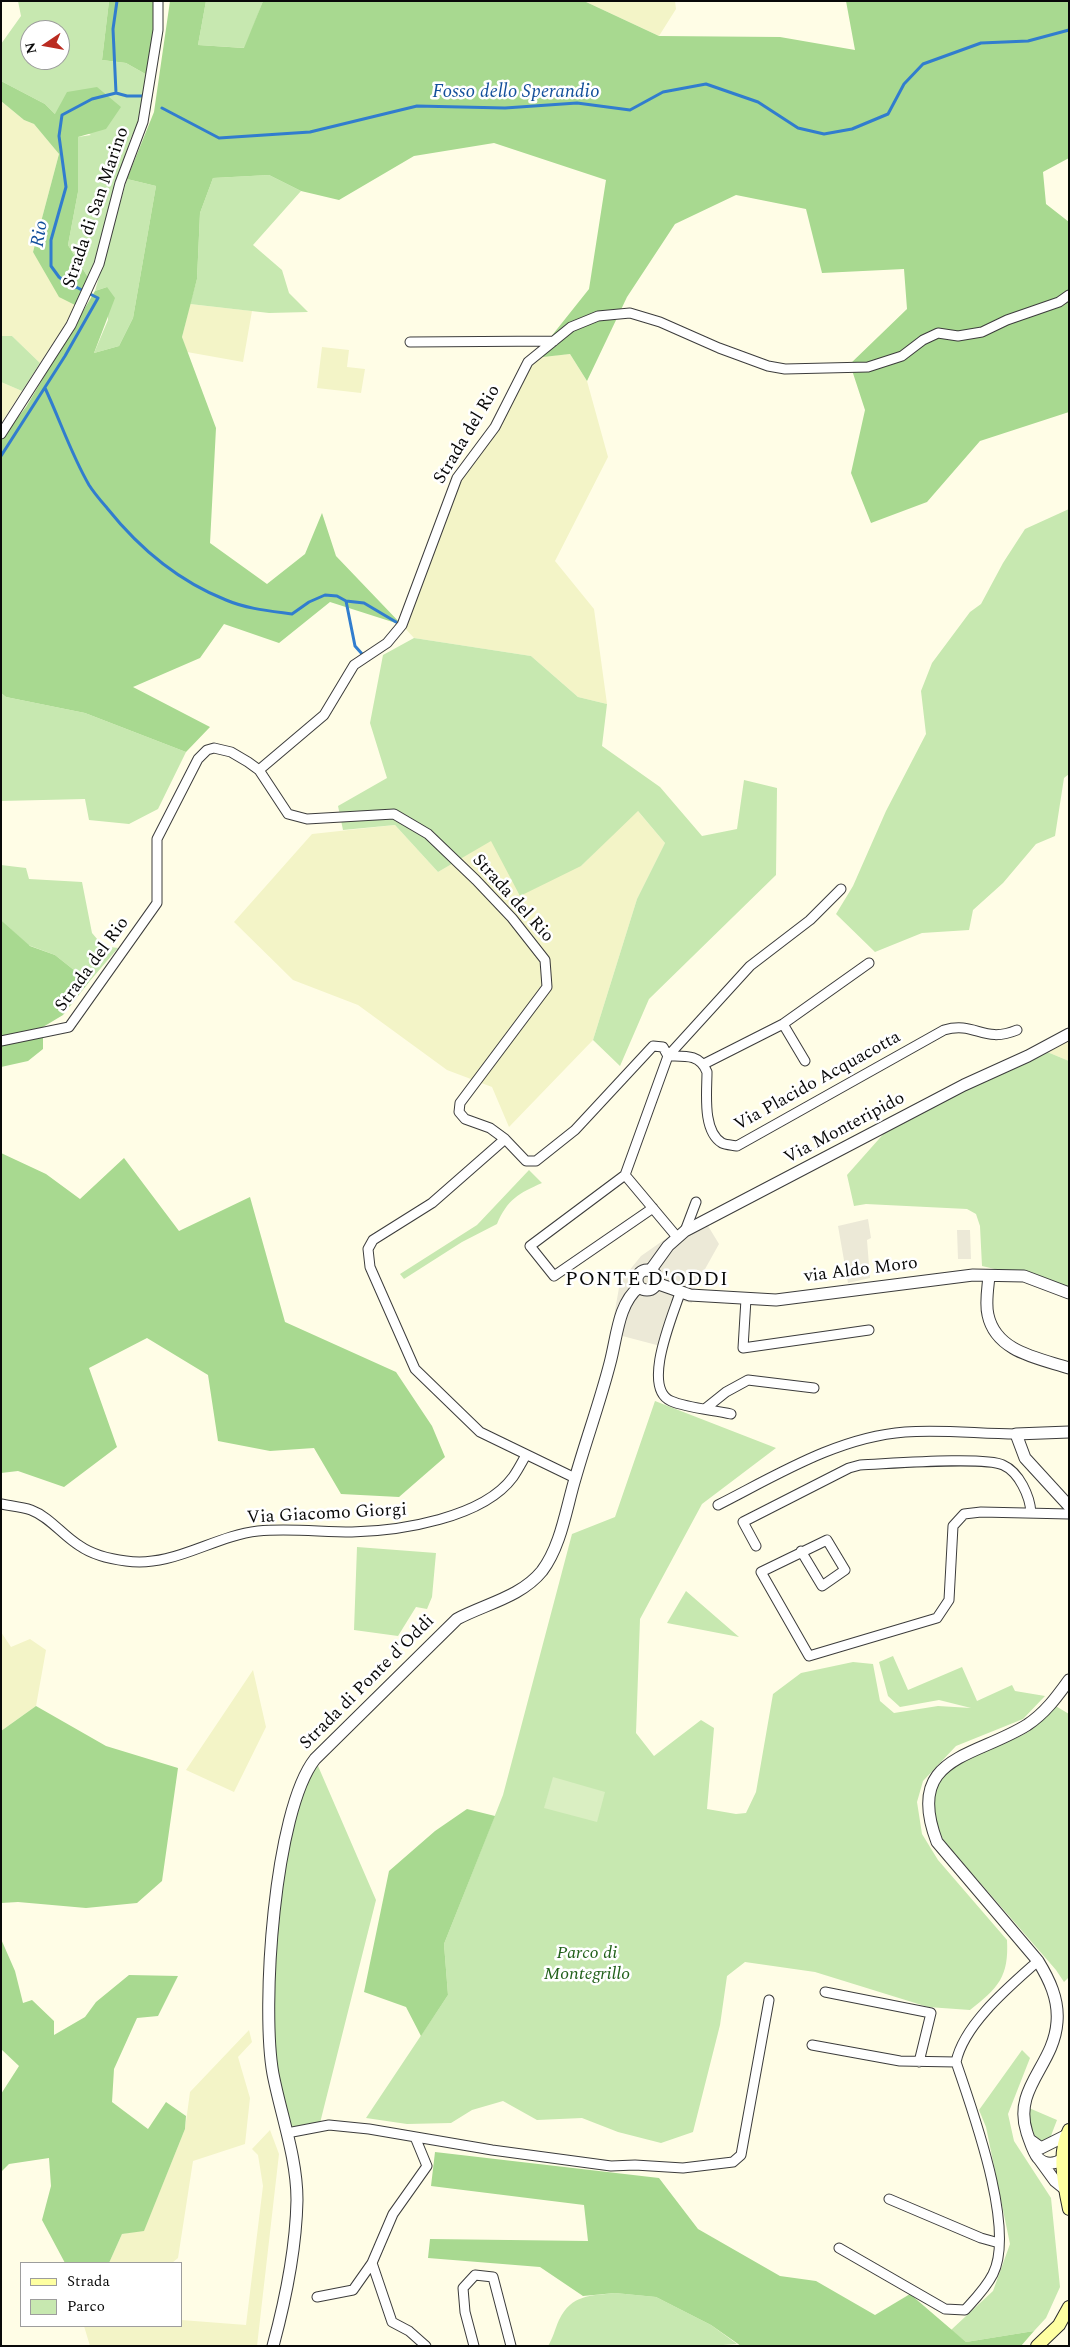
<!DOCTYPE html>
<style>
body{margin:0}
#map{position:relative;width:1070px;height:2347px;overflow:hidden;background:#fffde6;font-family:Spectral,serif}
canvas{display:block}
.frame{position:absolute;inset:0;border:2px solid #090909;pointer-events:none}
.legend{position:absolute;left:20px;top:2262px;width:162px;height:65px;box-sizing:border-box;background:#fff;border:1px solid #9d9d9d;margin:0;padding:6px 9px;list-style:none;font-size:15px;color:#090909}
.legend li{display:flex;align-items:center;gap:10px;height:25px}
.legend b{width:25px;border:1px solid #9d9d9d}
.north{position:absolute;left:20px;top:20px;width:50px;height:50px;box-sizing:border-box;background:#fff;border:1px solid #9d9d9d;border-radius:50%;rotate:258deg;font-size:14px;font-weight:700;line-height:20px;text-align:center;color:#090909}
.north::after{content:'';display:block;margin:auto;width:18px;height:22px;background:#ba2c21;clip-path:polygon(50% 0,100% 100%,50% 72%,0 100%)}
</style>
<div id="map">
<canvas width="1070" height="2347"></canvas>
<div class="frame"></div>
<ul class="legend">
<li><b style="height:6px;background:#feffa1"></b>Strada</li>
<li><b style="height:14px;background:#c7e8b0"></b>Parco</li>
</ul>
<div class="north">N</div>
</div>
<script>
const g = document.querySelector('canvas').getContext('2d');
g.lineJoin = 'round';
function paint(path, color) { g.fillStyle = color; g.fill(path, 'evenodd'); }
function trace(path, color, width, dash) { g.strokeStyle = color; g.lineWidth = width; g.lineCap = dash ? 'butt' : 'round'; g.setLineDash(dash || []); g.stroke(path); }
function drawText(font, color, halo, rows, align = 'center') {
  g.font = font + ' Spectral,serif'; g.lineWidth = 5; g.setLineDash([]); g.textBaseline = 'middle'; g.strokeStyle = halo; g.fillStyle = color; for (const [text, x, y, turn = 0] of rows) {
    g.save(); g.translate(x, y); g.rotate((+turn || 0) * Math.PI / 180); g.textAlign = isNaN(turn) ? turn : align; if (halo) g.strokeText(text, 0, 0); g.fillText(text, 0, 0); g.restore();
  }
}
const farmland = new Path2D(`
 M 584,1 L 675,1 L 676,9 L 659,36 Z
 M 1,101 L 24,120 L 34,124 L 59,154 L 33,252 L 77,306 L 40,363 L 12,336 L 1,336 Z
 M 190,304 L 252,311 L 243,362 L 187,352 L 182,337 Z
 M 322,347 L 349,350 L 347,367 L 365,369 L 361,393 L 317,388 Z
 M 570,354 L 587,381 L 608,457 L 555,561 L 594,609 L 607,704 L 578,697 L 531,656 L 414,638 L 402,625 L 457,478 L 478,452 L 534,357 Z
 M 1,382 L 22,391 L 1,423 Z
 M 637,810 L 665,843 L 637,899 L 593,1040 L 509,1127 L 492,1087 L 447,1070 L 358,1005 L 293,980 L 234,922 L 312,834 L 395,825 L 438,872 L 491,840 L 581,866 Z
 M 1069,1034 L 1069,1061 L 1040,1049 Z
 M 1,1632 L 11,1647 L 30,1639 L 46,1650 L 36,1706 L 1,1731 Z
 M 253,1670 L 266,1727 L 234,1792 L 186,1770 Z
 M 249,2030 L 252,2042 L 238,2057 L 250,2098 L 245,2144 L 193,2161 L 178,2258 L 172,2263 L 109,2263 L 122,2234 L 144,2230 L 185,2129 L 190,2092 Z
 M 270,2130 L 279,2154 L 257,2346 L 90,2346 L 84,2326 L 181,2326 L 181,2320 L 246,2325 L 263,2186 L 258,2155 L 252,2149 Z`);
const green = new Path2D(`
 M 18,1 L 109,1 L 102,60 L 126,63 L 149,76 L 142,115 L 130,140 L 89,279 L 68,245 L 78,192 L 78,137 L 91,135 L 56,115 L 45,104 L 1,81 L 1,44 L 21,16 ZM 30,30 L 60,30 L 60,60 L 30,60 Z
 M 206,1 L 263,1 L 245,48 L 198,45 Z
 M 269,175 L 301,191 L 253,245 L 282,270 L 289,293 L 308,312 L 269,313 L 190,304 L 197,279 L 200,213 L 213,178 Z
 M 127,179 L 156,186 L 133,318 L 119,346 L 94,353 L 108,320 L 107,287 L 95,291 Z
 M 1,336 L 12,336 L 40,363 L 22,391 L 1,382 Z
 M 1069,509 L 1069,774 L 1064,778 L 1055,836 L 1036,844 L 1003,883 L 973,910 L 969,930 L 922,933 L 875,952 L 836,914 L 853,886 L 886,811 L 926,734 L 921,691 L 932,663 L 970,612 L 981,604 L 1003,563 L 1025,529 Z
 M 414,638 L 531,656 L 578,697 L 607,704 L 602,746 L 660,787 L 702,836 L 737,829 L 744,780 L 777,788 L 776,875 L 649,999 L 620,1066 L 593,1040 L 637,899 L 665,843 L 638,811 L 581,866 L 520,896 L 491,841 L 438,872 L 395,825 L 343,830 L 338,806 L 387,778 L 370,723 L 383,655 Z
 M 1,693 L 6,697 L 85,713 L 186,752 L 158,809 L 129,824 L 89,820 L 85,799 L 1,801 Z
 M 1,865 L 26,868 L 29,879 L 82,882 L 92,933 L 103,946 L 118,948 L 89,982 L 55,955 L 28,945 L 1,920 Z
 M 1040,1049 L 1069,1061 L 1069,1293 L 1024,1276 L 982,1266 L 980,1226 L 976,1214 L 967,1209 L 866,1204 L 854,1206 L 847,1175 L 894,1122 Z
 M 529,1170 L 542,1183 C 519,1193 507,1200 497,1224 L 462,1242 L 404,1279 L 400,1274 L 477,1225 Z
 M 655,1401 L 776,1448 L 702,1504 L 640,1619 L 636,1733 L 654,1756 L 701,1720 L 714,1728 L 707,1809 L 736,1814 L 746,1813 L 756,1792 L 773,1694 L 801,1673 L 853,1662 L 873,1664 L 880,1701 L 894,1713 L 938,1706 L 971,1708 L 939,1700 L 900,1707 L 888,1696 L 879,1662 L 893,1656 L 908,1690 L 962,1667 L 977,1701 L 1012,1685 L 1015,1691 L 1045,1696 L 1023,1719 L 956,1746 L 923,1781 L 917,1802 L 922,1834 L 938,1860 L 1007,1940 C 1009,1977 998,1988 970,2010 L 928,2007 L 815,1972 L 745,1962 L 727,1976 L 720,2025 L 693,2132 L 661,2143 L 618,2132 L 582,2118 L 537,2120 L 503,2101 L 472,2110 L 451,2123 L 407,2124 L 366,2118 L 448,1995 L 444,1944 L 503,1795 L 572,1534 L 615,1517 Z
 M 357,1547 L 436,1553 L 432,1597 L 427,1609 L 416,1607 L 398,1636 L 354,1630 Z
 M 686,1591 L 739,1637 L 667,1623 Z
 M 1054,1705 L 1069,1714 L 1069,1977 L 1064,1982 L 1056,1970 L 943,1840 C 924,1797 936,1766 981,1750 C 997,1744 1014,1741 1028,1732 C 1038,1726 1048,1714 1054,1705 Z
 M 315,1759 L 376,1900 L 319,2127 L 287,2133 L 269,2040 L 285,1841 Z
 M 1022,2050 L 1030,2058 L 1008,2114 L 1014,2141 L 1051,2198 L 1060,2287 L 1046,2318 L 1034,2331 L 966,2342 L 951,2330 L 993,2291 L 1010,2244 L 986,2127 L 979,2110 Z
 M 1029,2108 L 1057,2120 L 1049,2141 L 1041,2142 C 1029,2132 1027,2123 1029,2108 Z
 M 615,2293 L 656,2297 L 711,2325 L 737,2344 L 709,2346 L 548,2346 C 553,2338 555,2329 559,2320 C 572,2294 590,2296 615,2293 Z`);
const forest = new Path2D(`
 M 109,1 L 156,1 L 149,76 L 126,63 L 102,60 Z
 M 170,1 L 206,1 L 198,45 L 244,48 L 263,1 L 584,1 L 659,36 L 780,37 L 855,50 L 846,1 L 1069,1 L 1069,158 L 1043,172 L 1046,204 L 1069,222 L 1069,412 L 980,441 L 927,502 L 871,523 L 851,473 L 865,410 L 850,364 L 907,309 L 904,269 L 822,273 L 806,209 L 736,195 L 675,224 L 627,297 L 587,381 L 570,354 L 534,358 L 589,289 L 606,180 L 494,143 L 414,156 L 339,200 L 301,191 L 269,175 L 213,178 L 200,213 L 197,279 L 182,337 L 216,428 L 210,543 L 267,584 L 305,554 L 322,513 L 336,556 L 402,625 L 330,602 L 279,643 L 224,624 L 200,658 L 133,687 L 210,727 L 186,752 L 85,713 L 6,697 L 1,693 L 1,439 L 26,407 L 95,291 L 107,287 L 115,298 L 94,353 L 119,346 L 133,318 L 156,186 L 127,179 L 154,112 Z
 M 1,81 L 45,104 L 55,114 L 67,92 L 97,87 L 121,107 L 106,129 L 78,137 L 78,192 L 68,245 L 89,279 L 77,306 L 59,297 L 33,252 L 59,154 L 34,124 L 24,120 L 1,101 Z
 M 1,920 L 30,946 L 55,955 L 89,982 L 63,1015 L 43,1027 L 43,1049 L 28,1061 L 1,1067 Z
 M 1,1153 L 46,1174 L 80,1199 L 124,1158 L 179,1231 L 250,1197 L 285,1322 L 396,1372 L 432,1426 L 445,1457 L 399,1497 L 341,1494 L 314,1448 L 270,1451 L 218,1441 L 208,1375 L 147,1338 L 89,1368 L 117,1447 L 64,1487 L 18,1471 L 1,1473 Z
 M 36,1706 L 106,1746 L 178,1768 L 162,1881 L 137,1903 L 86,1908 L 18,1902 L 1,1903 L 1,1731 Z
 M 467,1809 L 495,1816 L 444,1944 L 448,1995 L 421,2036 L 406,2007 L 364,1992 L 389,1871 L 435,1831 Z
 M 1,1939 L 15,1971 L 23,2003 L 32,2000 L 54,2021 L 54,2035 L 85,2017 L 96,2002 L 129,1975 L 178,1976 L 158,2016 L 137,2018 L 114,2069 L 112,2102 L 148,2129 L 166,2102 L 186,2116 L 185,2129 L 144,2231 L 122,2234 L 109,2263 L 65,2263 L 42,2220 L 51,2186 L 49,2158 L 9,2164 L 1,2172 L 1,2094 L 19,2066 L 1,2049 Z
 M 435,2152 L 659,2178 L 698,2229 L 780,2276 L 816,2281 L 875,2315 L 910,2294 L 966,2342 L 1034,2331 L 1021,2346 L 741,2346 L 711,2325 L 656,2297 L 615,2293 L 583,2296 L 540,2267 L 428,2258 L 430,2239 L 588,2241 L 584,2205 L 431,2186 Z`);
const pitch = new Path2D(`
 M 553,1777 L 605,1792 L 597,1822 L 544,1808 Z`);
const plaza = new Path2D(`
 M 868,1219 L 871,1238 L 867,1240 L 870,1278 L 848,1283 L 838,1226 Z
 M 705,1221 L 719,1244 L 695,1287 L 692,1303 L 682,1301 L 668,1348 L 611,1333 L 620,1282 L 641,1256 L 681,1228 Z
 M 957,1230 L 970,1230 L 971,1259 L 958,1259 Z`);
const stream = new Path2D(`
 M 116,93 L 127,96 L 143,96
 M 162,108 L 219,138 L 310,132 L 417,106 L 505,108 L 577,103 L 630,110 L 663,92 L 706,84 L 758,102 L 798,128 L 824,134 L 852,129 L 888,114 L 904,84 L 923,64 L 981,43 L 1028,41 L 1069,30
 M 45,388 C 60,420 71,454 89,485 C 94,493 101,501 107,508 C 139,548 178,581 226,600 C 247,609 270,611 292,614 L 309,602 L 325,595 L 337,596 L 346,601 L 364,603 L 396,622
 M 1,456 L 65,356 L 98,298 L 76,287 L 73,288 L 59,277 L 51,266 L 51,240 L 66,187 L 59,136 L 62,115 L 92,99 L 116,93 L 113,29 L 117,1
 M 346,601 L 355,646 L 363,655`);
const minor = new Path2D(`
 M 410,342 L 554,341
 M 1,434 L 71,325 L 99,264 L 120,183 L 143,122 L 158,30 L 158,1
 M 259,770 L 324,715 L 354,665 L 387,643 L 402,625 L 457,478 L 495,427 L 528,362 L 571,327 L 598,316 L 630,313 L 660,322 L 719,348 L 768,366 L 785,369 L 868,367 L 902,356 L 923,340 L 938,333 L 958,336 L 982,332 L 1007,320 L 1059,302 L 1069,295
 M 783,1024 L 805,1061
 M 1,1041 L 69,1027 L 157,903 L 157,839 L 198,759 L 207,750 L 214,748 L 231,752 L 248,762 L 259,770 L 288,814 L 307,819 L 394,814 L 428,834 L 476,880 L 512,918 L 545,960 L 547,987 L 460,1103 L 459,1112 L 465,1119 L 490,1128 L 505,1139
 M 668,1056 C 685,1056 700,1054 707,1072 C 707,1092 702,1131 722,1143 C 726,1145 732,1145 737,1146 L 944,1030 C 976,1021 983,1044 1017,1030
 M 668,1056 L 750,966 L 810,920 L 841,889
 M 704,1064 L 783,1024 L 869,963
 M 625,1175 L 530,1246 L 554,1276 L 653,1208
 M 685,1231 L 696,1202
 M 680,1293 C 673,1315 641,1388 671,1401 C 687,1408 714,1410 731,1414
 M 746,1299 L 743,1348 L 869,1330
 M 706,1408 L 726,1392 L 748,1380 L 814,1388
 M 575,1478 L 480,1432 L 415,1369 L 370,1267 L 368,1249 L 373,1240 L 432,1203 L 505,1139 L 526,1161 L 536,1161 L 575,1130 L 653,1046 L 663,1047 L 668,1056 L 625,1175 L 677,1237
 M 1,1504 C 11,1506 22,1507 31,1510 C 50,1517 63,1536 80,1546 C 93,1555 110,1559 126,1561 C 173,1568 213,1536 258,1531 C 289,1528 321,1532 352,1532 C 400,1531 483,1518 513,1477 C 518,1470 522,1462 526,1455
 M 718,1505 C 777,1475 838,1437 905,1432 C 942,1429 980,1434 1016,1434
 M 756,1546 L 743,1522 L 849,1468 L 860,1465 C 887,1464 984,1456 1003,1465 C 1019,1472 1030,1496 1031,1513
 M 801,1551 L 822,1586 L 845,1570 L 827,1540 L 761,1572 L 809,1656 L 937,1618 L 949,1600 L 953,1526 L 964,1514 L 981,1512 L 1069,1514
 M 825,1992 L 931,2013 L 919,2062
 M 812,2045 L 900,2061 L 956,2062 C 964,2024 1010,1986 1038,1961
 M 287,2133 L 329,2125 L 369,2129 L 492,2150 L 611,2166 L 635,2165 L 683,2168 L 733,2162 L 741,2155 L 769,2000
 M 889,2199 L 981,2238 L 999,2243
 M 839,2248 L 945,2309 L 965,2310 C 975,2299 986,2288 993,2274 C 1016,2228 972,2110 956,2062
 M 372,2263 L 392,2322 L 409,2331 L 426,2346
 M 317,2297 L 353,2290 L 372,2263 L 393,2214 L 427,2166 L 415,2137
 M 474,2346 L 465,2312 L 463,2288 L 475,2275 L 493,2277 L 511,2346`);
const tertiary = new Path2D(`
 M637 1280a10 10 0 1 1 20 0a10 10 0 1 1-20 0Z
 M 650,1271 L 668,1246 L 685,1231 L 964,1085 L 1028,1056 L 1069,1034
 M 989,1276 C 988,1288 985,1303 988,1315 C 996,1352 1038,1358 1069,1368
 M 656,1283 L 690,1295 L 776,1300 L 973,1275 L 1024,1276 L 1069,1293
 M 1069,1432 L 1016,1434 L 1025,1458 L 1069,1506
 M 1030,2140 L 1041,2148 L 1065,2136
 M 1039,2159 L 1055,2181 L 1065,2189
 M 1063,2159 C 1055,2164 1045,2165 1038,2158 C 1033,2152 1030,2141 1027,2133 C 1012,2088 1054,2066 1057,2022 C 1059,1999 1049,1979 1038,1961 L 937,1842 C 904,1756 974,1758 1027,1725 C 1045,1713 1056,1698 1069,1680
 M 273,2346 C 286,2298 296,2250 297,2200 C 297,2158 281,2115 273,2074 C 261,2008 274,1811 315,1759 L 457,1619 C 485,1604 521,1597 542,1571 C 561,1546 566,1509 575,1479 C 586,1440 600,1402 610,1363 C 617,1337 618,1304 639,1287`);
const secondary = new Path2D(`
 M 1069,2130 C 1057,2153 1064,2185 1069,2209
 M 1037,2346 L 1059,2325 L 1069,2307`);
const streetNames = [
 ["Strada di San Marino",97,208,-71],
 ["Strada del Rio",468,435,-59],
 ["Strada del Rio",512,899,48],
 ["Strada del Rio",93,965,-54],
 ["Via Placido Acquacotta",818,1082,-29],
 ["Via Monteripido",845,1129,-28],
 ["via Aldo Moro",861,1271,-7],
 ["Via Giacomo Giorgi",327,1515,-3],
 ["Strada di Ponte d'Oddi",368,1683,-45]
];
const parkNames = [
 ["Parco di",587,1954],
 ["Montegrillo",587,1975]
];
const waterNames = [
 ["Fosso dello Sperandio",516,93],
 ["Rio",41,234,-81]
];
const quarterNames = [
 ["PONTE D'ODDI",647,1281]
];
paint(farmland, '#f3f4c7');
paint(green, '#c7e8b0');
paint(forest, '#a8d990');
paint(pitch, '#daefc2');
paint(plaza, '#ece9d7');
trace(stream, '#317dce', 3);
trace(minor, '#3c3c3c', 11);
trace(tertiary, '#3c3c3c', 13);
trace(secondary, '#2b2b2b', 14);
trace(minor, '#fff', 9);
trace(tertiary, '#fff', 11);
trace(secondary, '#feffa1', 12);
drawText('18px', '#090909', '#fff', streetNames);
drawText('italic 18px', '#21601a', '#fff', parkNames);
drawText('italic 19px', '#134f9b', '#fff', waterNames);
g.letterSpacing = '1px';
drawText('20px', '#090909', '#fff', quarterNames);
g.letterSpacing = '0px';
</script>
